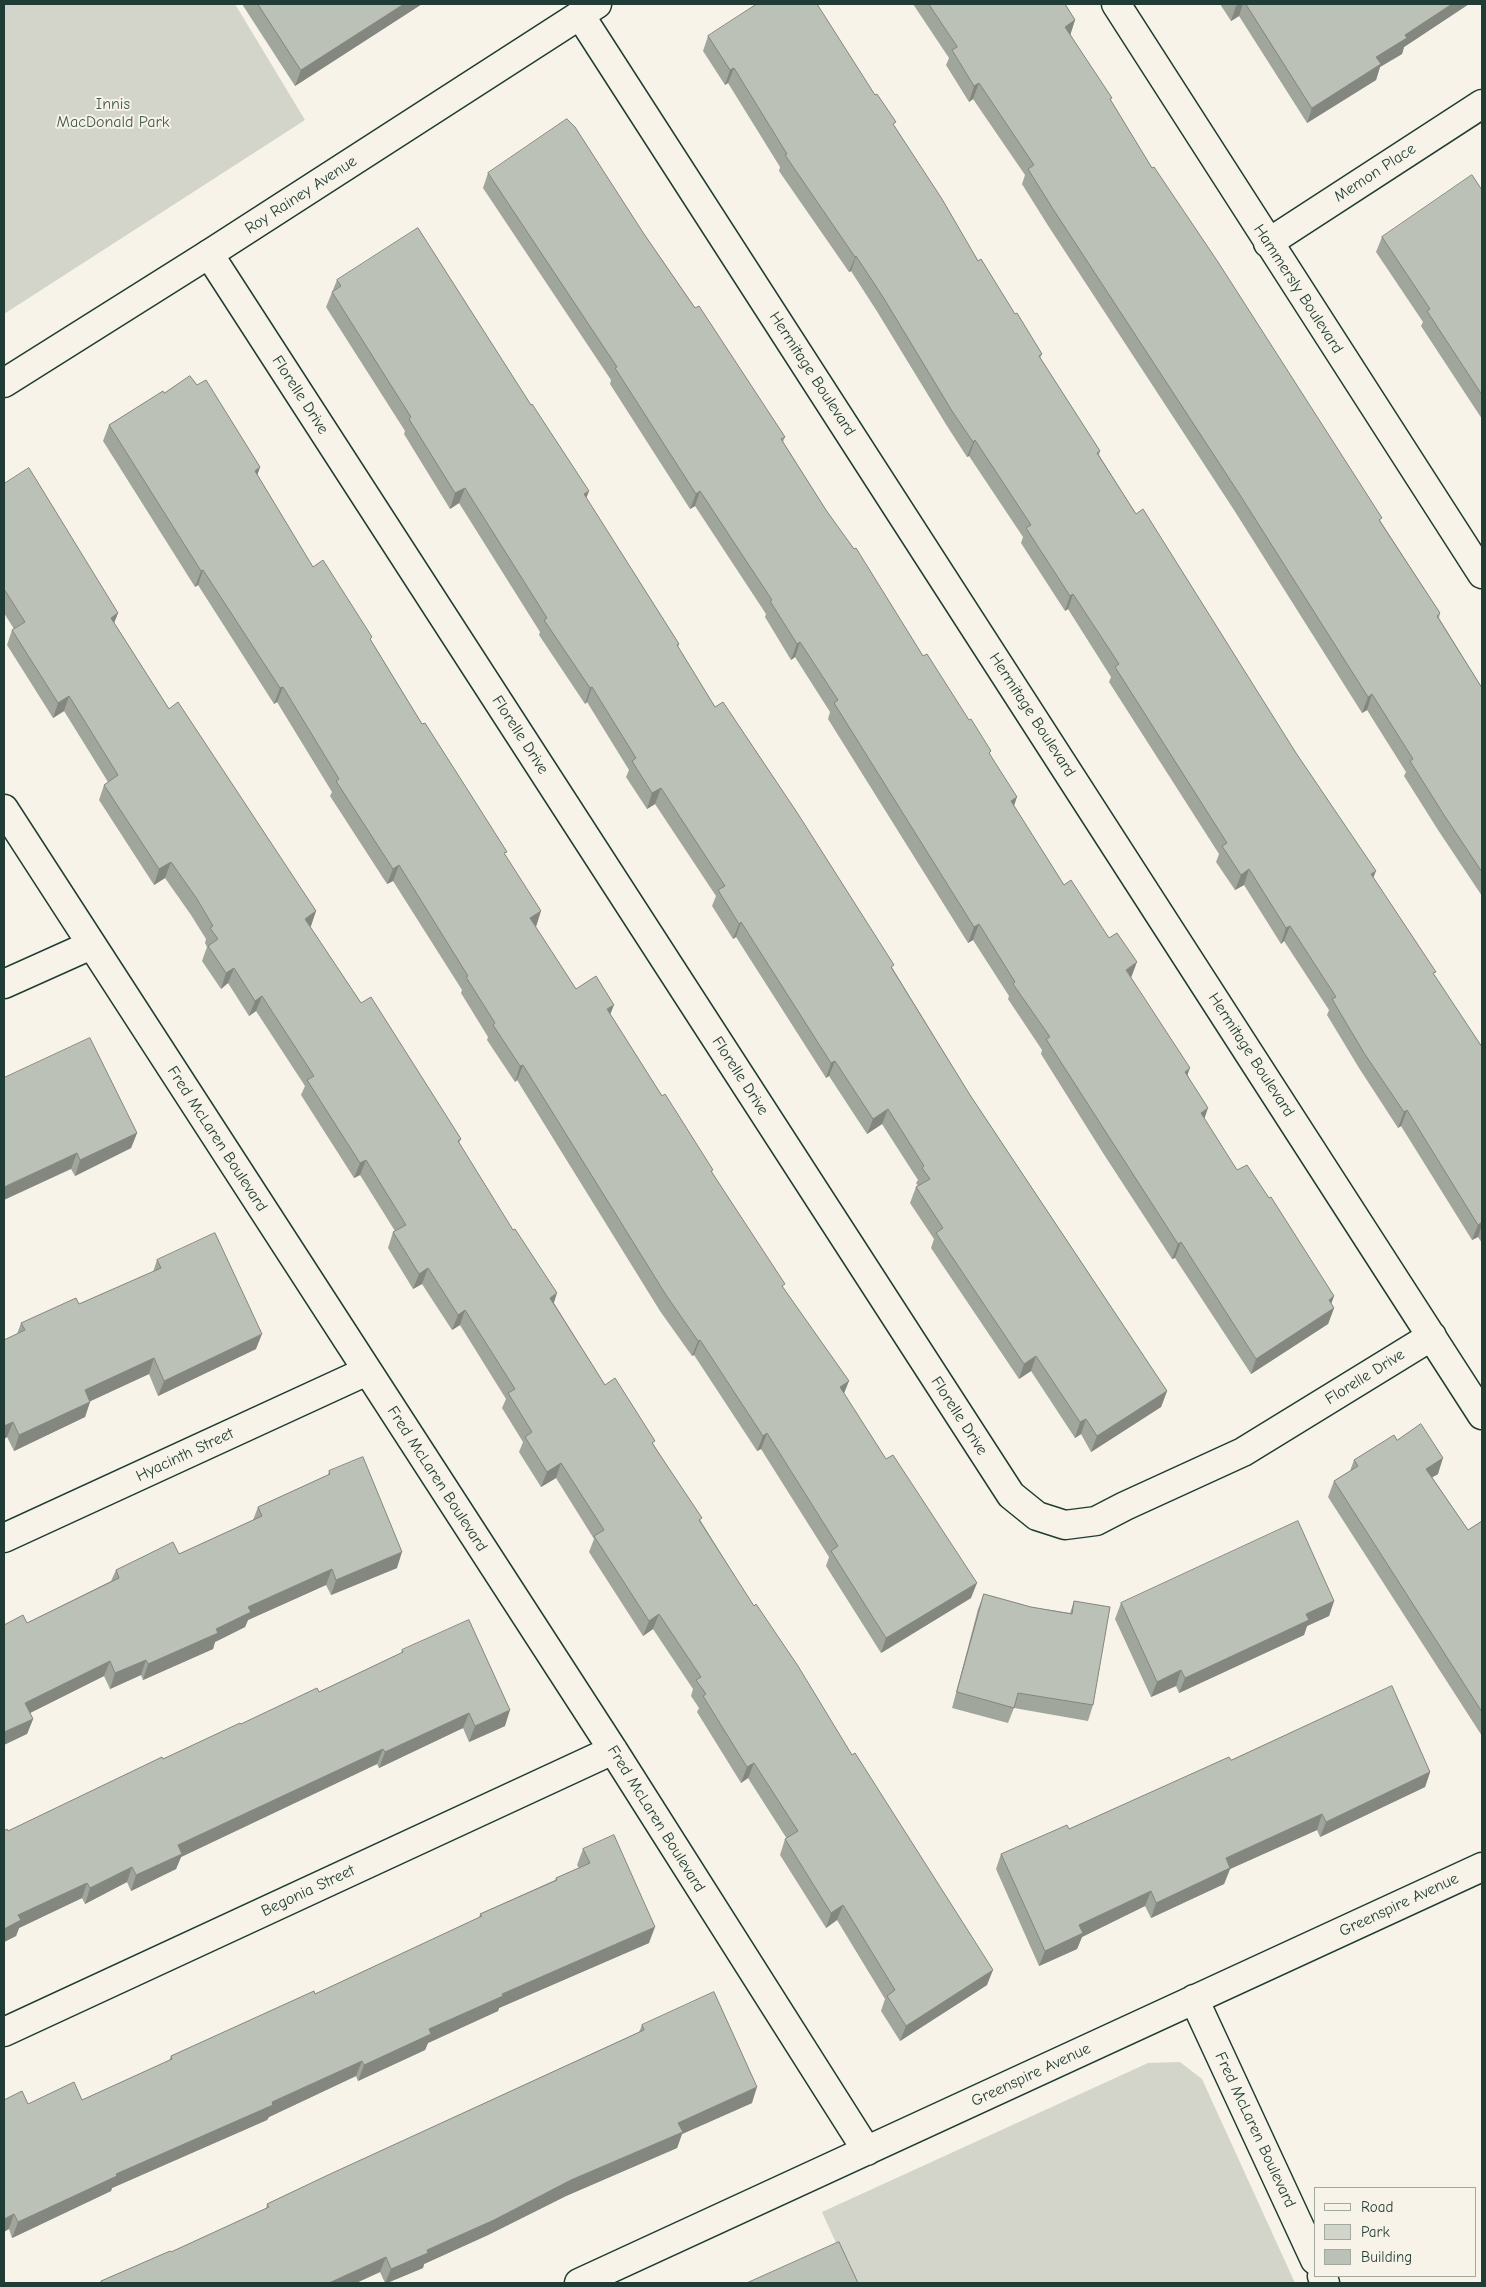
<!DOCTYPE html>
<style>
body{margin:0}
#map{position:relative;width:1486px;height:2287px;overflow:hidden;background:#f7f3e8;font-family:"Comic Neue",sans-serif}
canvas{display:block}
.frame{position:absolute;inset:0;border:5px solid #1f3d34;pointer-events:none}
.legend{position:absolute;left:1314px;top:2187px;width:162px;height:90px;box-sizing:border-box;background:#f7f3e8;border:1px solid #a1aaa0;margin:0;padding:6px 9px;list-style:none;font-size:15px;color:#1f3d34}
.legend li{display:flex;align-items:center;gap:10px;height:25px}
.legend b{width:25px;border:1px solid #a1aaa0}
</style>
<div id="map">
<canvas width="1486" height="2287"></canvas>
<div class="frame"></div>
<ul class="legend">
<li><b style="height:6px;background:#f7f3e8"></b>Road</li>
<li><b style="height:14px;background:#d3d5ca"></b>Park</li>
<li><b style="height:14px;background:#bbc1b6"></b>Building</li>
</ul>
</div>
<script>
const g = document.querySelector('canvas').getContext('2d');
g.lineJoin = 'round';
function paint(path, color) { g.fillStyle = color; g.fill(path, 'evenodd'); }
function trace(path, color, width, dash) { g.strokeStyle = color; g.lineWidth = width; g.lineCap = dash ? 'butt' : 'round'; g.setLineDash(dash || []); g.stroke(path); }
function drawText(font, color, halo, rows, align = 'center') {
  g.font = font + ' "Comic Neue",sans-serif'; g.lineWidth = 4; g.setLineDash([]); g.textBaseline = 'middle'; g.strokeStyle = halo; g.fillStyle = color; for (const [text, x, y, turn = 0] of rows) {
    g.save(); g.translate(x, y); g.rotate((+turn || 0) * Math.PI / 180); g.textAlign = isNaN(turn) ? turn : align; if (halo) g.strokeText(text, 0, 0); g.fillText(text, 0, 0); g.restore();
  }
}
const green = new Path2D(`
 M 4,4 L 235,4 L 305,120 L 4,314 Z
 M 1180,2062 L 1202,2079 L 1295,2283 L 854,2283 L 822,2212 L 1148,2063 Z`);
const minor = new Path2D(`
 M 1116,4 L 1482,574
 M 580,15 L 1482,1415
 M 1268,243 L 1482,104
 M 209,254 L 1011,1495 L 1037,1516 L 1065,1525 L 1096,1521 L 1125,1506 L 1243,1452 L 1432,1336
 M 4,809 L 613,1750 L 867,2151
 M 4,984 L 91,945
 M 4,1538 L 367,1371
 M 1194,1999 L 1315,2260
 M 4,2032 L 613,1750
 M 1322,2276 L 1325,2283
 M 579,2283 L 1482,1867`);
const tertiary = new Path2D(`
 M 4,383 L 209,254 L 597,4`);
const wall = new Path2D(`
 M 242,4 L 422,4 L 295,86 Z
 M 913,4 L 1065,4 L 1075,20 L 1070,34 L 1152,168 L 1440,613 L 1439,618 L 1482,688 L 1482,896 L 1438,830 L 1404,776 L 1406,772 L 1367,710 L 1362,713 L 1234,510 L 1047,224 L 1022,184 L 1025,175 L 973,99 L 969,102 L 946,65 L 949,58 Z
 M 1220,4 L 1469,4 L 1404,47 L 1402,54 L 1380,67 L 1376,80 L 1307,123 L 1239,16 L 1231,21 Z
 M 708,36 L 894,126 L 978,261 L 1042,354 L 1040,358 L 1100,451 L 1099,455 L 1136,514 L 1373,877 L 1434,976 L 1482,1047 L 1482,1243 L 1478,1237 L 1472,1240 L 1401,1126 L 1398,1128 L 1359,1068 L 1327,1015 L 1329,1010 L 1284,941 L 1281,944 L 1244,885 L 1235,890 L 1216,862 L 1219,854 L 1109,682 L 1111,677 L 1068,609 L 1065,611 L 1021,543 L 1023,537 L 969,456 L 967,457 L 947,426 L 878,313 L 851,271 L 849,272 L 779,171 L 780,167 L 728,83 L 725,85 L 703,51 Z
 M 488,173 L 644,234 L 785,437 L 783,442 L 826,510 L 923,656 L 990,754 L 1014,806 L 1064,885 L 1131,978 L 1188,1075 L 1204,1119 L 1237,1170 L 1334,1296 L 1331,1304 L 1334,1308 L 1328,1324 L 1251,1374 L 1175,1258 L 1172,1259 L 1103,1153 L 1041,1054 L 1042,1050 L 1008,999 L 1009,996 L 973,940 L 968,943 L 828,719 L 830,712 L 795,657 L 791,660 L 765,617 L 766,614 L 695,506 L 690,509 L 610,384 L 611,380 L 483,188 Z
 M 1482,190 L 1482,419 L 1421,326 L 1423,322 L 1376,252 L 1382,237 Z
 M 337,280 L 586,498 L 679,644 L 678,647 L 715,707 L 893,969 L 970,1095 L 1167,1391 L 1161,1407 L 1091,1452 L 1081,1434 L 1075,1438 L 1031,1371 L 1019,1379 L 931,1248 L 934,1239 L 910,1203 L 916,1187 L 918,1186 L 916,1183 L 918,1180 L 882,1124 L 867,1134 L 829,1076 L 826,1078 L 736,937 L 733,939 L 712,906 L 716,896 L 655,804 L 647,809 L 626,777 L 629,770 L 587,702 L 585,704 L 539,635 L 540,632 L 459,503 L 450,509 L 404,434 L 405,431 L 326,307 Z
 M 197,385 L 260,467 L 257,475 L 313,567 L 371,640 L 422,724 L 505,855 L 535,927 L 576,989 L 610,1014 L 662,1096 L 712,1172 L 783,1288 L 844,1394 L 971,1598 L 881,1653 L 826,1566 L 829,1557 L 761,1449 L 757,1451 L 694,1355 L 692,1356 L 660,1311 L 517,1080 L 515,1082 L 487,1040 L 488,1037 L 461,993 L 462,990 L 393,881 L 387,884 L 330,796 L 332,792 L 277,702 L 274,704 L 198,585 L 195,587 L 103,441 L 109,425 L 164,393 Z
 M 4,484 L 118,613 L 114,623 L 169,709 L 316,911 L 310,927 L 361,1003 L 461,1139 L 459,1143 L 554,1303 L 605,1385 L 654,1445 L 987,1985 L 900,2041 L 881,2011 L 885,1999 L 837,1920 L 826,1928 L 780,1855 L 785,1839 L 787,1839 L 748,1778 L 741,1783 L 697,1712 L 699,1708 L 691,1696 L 693,1689 L 653,1629 L 643,1636 L 589,1552 L 594,1539 L 556,1478 L 541,1487 L 519,1452 L 523,1442 L 502,1408 L 506,1399 L 460,1325 L 452,1330 L 422,1284 L 413,1289 L 388,1248 L 393,1232 L 395,1231 L 360,1175 L 354,1178 L 301,1095 L 305,1086 L 256,1011 L 249,1016 L 228,983 L 221,989 L 202,961 L 207,947 L 205,943 L 206,939 L 191,915 L 165,878 L 154,885 L 99,800 L 104,785 L 108,782 L 64,711 L 53,718 L 7,645 L 12,630 L 14,629 L 4,613 Z
 M 4,1078 L 137,1133 L 131,1148 L 75,1176 L 71,1169 Z
 M 157,1260 L 256,1349 L 158,1396 L 149,1374 L 90,1401 L 85,1417 L 14,1451 L 7,1437 L 4,1439 L 4,1340 L 17,1334 L 21,1323 L 79,1304 L 153,1272 Z
 M 1397,1440 L 1438,1474 L 1432,1477 L 1468,1530 L 1482,1521 L 1482,1736 L 1328,1497 L 1334,1481 L 1350,1471 L 1354,1460 Z
 M 329,1471 L 397,1568 L 331,1595 L 326,1585 L 248,1620 L 245,1627 L 215,1642 L 213,1649 L 143,1680 L 141,1675 L 110,1689 L 104,1676 L 30,1713 L 33,1719 L 27,1734 L 27,1623 L 111,1581 L 116,1570 L 179,1554 L 253,1520 L 258,1507 L 328,1475 Z
 M 984,1594 L 1031,1607 L 1070,1613 L 1074,1601 L 1093,1705 L 1088,1721 L 1014,1708 L 1008,1723 L 952,1708 L 978,1609 Z
 M 1334,1601 L 1329,1616 L 1307,1626 L 1304,1635 L 1179,1693 L 1176,1686 L 1151,1697 L 1115,1619 L 1121,1603 Z
 M 402,1650 L 505,1726 L 469,1742 L 463,1728 L 379,1768 L 377,1764 L 181,1857 L 176,1869 L 131,1891 L 127,1882 L 85,1904 L 82,1898 L 19,1928 L 16,1936 L 4,1942 L 4,1831 L 8,1831 L 163,1759 L 241,1724 L 319,1692 L 401,1653 Z
 M 1231,1760 L 1430,1772 L 1425,1787 L 1320,1837 L 1317,1830 L 1230,1869 L 1224,1884 L 1151,1918 L 1145,1906 L 1082,1937 L 1077,1949 L 1039,1966 L 996,1869 L 1001,1854 L 1069,1829 Z
 M 583,1849 L 649,1943 L 499,2008 L 498,2011 L 428,2043 L 425,2050 L 358,2081 L 356,2076 L 269,2117 L 267,2120 L 112,2188 L 111,2191 L 12,2238 L 9,2229 L 28,2104 L 82,2100 L 169,2061 L 171,2056 L 315,1994 L 479,1918 L 480,1914 L 555,1880 L 556,1878 L 579,1868 L 577,1865 Z
 M 642,2025 L 752,2103 L 682,2134 L 677,2148 L 566,2196 L 488,2235 L 424,2264 L 423,2268 L 387,2283 L 385,2283 L 380,2272 L 356,2283 L 100,2283 L 101,2281 L 171,2252 L 266,2209 L 267,2204 L 639,2032 Z`);
const shadedWall = new Path2D(`
 M 404,4 L 422,4 L 295,86 L 301,70 Z
 M 1239,4 L 1243,4 L 1239,16 L 1231,21 L 1236,6 Z
 M 1452,4 L 1469,4 L 1404,47 L 1402,54 L 1380,67 L 1376,80 L 1307,123 L 1312,108 L 1405,35 Z
 M 1075,20 L 1070,36 L 1065,27 Z
 M 734,68 L 728,83 L 725,85 L 730,70 Z
 M 979,83 L 973,99 L 969,102 L 974,86 Z
 M 856,256 L 851,271 L 849,272 L 855,257 Z
 M 975,440 L 969,456 L 967,457 L 973,442 Z
 M 260,467 L 255,482 L 255,471 Z
 M 465,488 L 459,503 L 450,509 L 455,493 Z
 M 589,491 L 583,507 L 584,494 Z
 M 700,491 L 695,506 L 690,509 L 696,494 Z
 M 203,570 L 198,585 L 195,587 L 201,571 Z
 M 1073,594 L 1068,609 L 1065,611 L 1070,596 Z
 M 118,613 L 112,628 L 111,618 Z
 M 800,642 L 795,657 L 791,660 L 797,644 Z
 M 283,687 L 277,702 L 274,704 L 280,688 Z
 M 592,687 L 587,702 L 585,704 L 590,688 Z
 M 1372,694 L 1367,710 L 1362,713 L 1368,697 Z
 M 69,696 L 64,711 L 53,718 L 58,703 Z
 M 661,788 L 655,804 L 647,809 L 652,793 Z
 M 1017,797 L 1012,812 L 1011,801 Z
 M 171,862 L 165,878 L 154,885 L 159,869 Z
 M 399,865 L 393,881 L 387,884 L 393,869 Z
 M 1249,869 L 1244,885 L 1235,890 L 1241,875 Z
 M 1376,871 L 1370,886 L 1371,874 Z
 M 316,911 L 311,926 L 299,934 L 305,919 Z
 M 541,911 L 536,927 L 530,918 Z
 M 741,922 L 736,937 L 733,939 L 739,924 Z
 M 979,924 L 973,940 L 968,943 L 974,927 Z
 M 1290,926 L 1284,941 L 1281,944 L 1286,928 Z
 M 1137,962 L 1131,978 L 1126,970 Z
 M 234,968 L 228,983 L 221,989 L 226,973 Z
 M 262,996 L 256,1011 L 249,1016 L 255,1001 Z
 M 614,1005 L 608,1020 L 607,1009 Z
 M 835,1061 L 829,1076 L 826,1078 L 831,1063 Z
 M 523,1065 L 517,1080 L 515,1082 L 520,1066 Z
 M 1190,1068 L 1184,1084 L 1185,1072 Z
 M 1208,1108 L 1203,1123 L 1201,1113 Z
 M 888,1109 L 882,1124 L 867,1134 L 873,1119 Z
 M 1407,1110 L 1401,1126 L 1398,1128 L 1404,1112 Z
 M 137,1133 L 131,1148 L 75,1176 L 80,1160 Z
 M 77,1153 L 71,1169 L 4,1200 L 4,1187 Z
 M 366,1160 L 360,1175 L 354,1178 L 360,1163 Z
 M 1482,1222 L 1482,1225 L 1478,1237 L 1472,1240 L 1478,1225 Z
 M 1181,1242 L 1175,1258 L 1172,1259 L 1178,1244 Z
 M 428,1268 L 422,1284 L 413,1289 L 419,1274 Z
 M 557,1293 L 552,1309 L 550,1298 Z
 M 1334,1296 L 1328,1312 L 1329,1300 Z
 M 1334,1308 L 1328,1324 L 1251,1374 L 1256,1359 Z
 M 465,1310 L 460,1325 L 452,1330 L 458,1315 Z
 M 262,1334 L 256,1349 L 158,1396 L 164,1381 Z
 M 700,1340 L 694,1355 L 692,1356 L 698,1341 Z
 M 1036,1356 L 1031,1371 L 1019,1379 L 1024,1364 Z
 M 154,1358 L 149,1374 L 80,1406 L 85,1390 Z
 M 849,1381 L 843,1396 L 840,1387 Z
 M 1167,1391 L 1161,1407 L 1091,1452 L 1097,1436 Z
 M 90,1402 L 85,1417 L 14,1451 L 19,1435 Z
 M 1086,1419 L 1081,1434 L 1075,1438 L 1080,1422 Z
 M 13,1422 L 7,1437 L 4,1439 L 4,1426 Z
 M 767,1433 L 761,1449 L 757,1451 L 763,1436 Z
 M 1443,1458 L 1438,1474 L 1421,1484 L 1426,1469 Z
 M 561,1463 L 556,1478 L 541,1487 L 547,1472 Z
 M 402,1552 L 397,1568 L 331,1595 L 336,1580 Z
 M 332,1569 L 326,1585 L 248,1620 L 245,1627 L 215,1642 L 213,1649 L 143,1680 L 148,1664 L 216,1629 L 248,1607 Z
 M 977,1583 L 971,1598 L 881,1653 L 886,1638 Z
 M 1334,1601 L 1329,1616 L 1307,1626 L 1304,1635 L 1179,1693 L 1185,1678 L 1306,1614 Z
 M 659,1614 L 653,1629 L 643,1636 L 649,1621 Z
 M 146,1660 L 141,1675 L 110,1689 L 115,1673 Z
 M 110,1661 L 104,1676 L 20,1718 L 25,1703 Z
 M 1181,1670 L 1176,1686 L 1151,1697 L 1157,1682 Z
 M 510,1710 L 505,1726 L 469,1742 L 475,1726 Z
 M 469,1713 L 463,1728 L 379,1768 L 385,1752 Z
 M 33,1719 L 27,1734 L 4,1745 L 4,1732 Z
 M 383,1749 L 377,1764 L 181,1857 L 176,1869 L 131,1891 L 136,1875 L 178,1845 Z
 M 754,1763 L 748,1778 L 741,1783 L 747,1767 Z
 M 1430,1772 L 1425,1787 L 1320,1837 L 1326,1822 Z
 M 1322,1814 L 1317,1830 L 1230,1869 L 1224,1884 L 1151,1918 L 1156,1903 L 1226,1858 Z
 M 132,1867 L 127,1882 L 85,1904 L 90,1888 Z
 M 87,1883 L 82,1898 L 19,1928 L 16,1936 L 4,1942 L 4,1929 L 18,1915 Z
 M 1151,1891 L 1145,1906 L 1082,1937 L 1077,1949 L 1039,1966 L 1045,1951 L 1079,1925 Z
 M 843,1905 L 837,1920 L 826,1928 L 831,1913 Z
 M 655,1927 L 649,1943 L 499,2008 L 498,2011 L 428,2043 L 425,2050 L 358,2081 L 364,2065 L 429,2029 L 502,1994 Z
 M 993,1970 L 987,1985 L 900,2041 L 906,2026 Z
 M 362,2061 L 356,2076 L 269,2117 L 267,2120 L 112,2188 L 111,2191 L 12,2238 L 18,2222 L 116,2174 Z
 M 757,2087 L 752,2103 L 682,2134 L 677,2148 L 566,2196 L 488,2235 L 424,2264 L 423,2268 L 387,2283 L 385,2283 L 391,2269 L 678,2123 Z
 M 14,2214 L 9,2229 L 4,2232 L 4,2219 Z
 M 386,2257 L 380,2272 L 356,2283 L 329,2283 Z`);
const building = new Path2D(`
 M 258,4 L 404,4 L 301,70 Z
 M 757,4 L 817,4 L 875,95 L 877,94 L 896,122 L 893,124 L 942,199 L 978,261 L 981,259 L 1015,314 L 1017,313 L 1042,354 L 1039,356 L 1100,451 L 1097,453 L 1136,514 L 1143,509 L 1296,753 L 1376,871 L 1371,874 L 1436,972 L 1433,973 L 1482,1047 L 1482,1222 L 1478,1225 L 1407,1110 L 1404,1112 L 1364,1053 L 1332,999 L 1336,997 L 1290,926 L 1286,928 L 1249,869 L 1241,875 L 1222,846 L 1227,843 L 1115,667 L 1119,664 L 1073,594 L 1070,596 L 1026,528 L 1031,525 L 975,440 L 973,442 L 952,411 L 883,297 L 856,256 L 855,257 L 785,155 L 787,154 L 734,68 L 730,70 L 708,36 Z
 M 929,4 L 1065,4 L 1075,20 L 1065,27 L 1112,98 L 1110,99 L 1152,168 L 1154,167 L 1218,262 L 1382,518 L 1379,520 L 1440,613 L 1437,616 L 1482,688 L 1482,872 L 1444,815 L 1410,761 L 1413,759 L 1372,694 L 1368,697 L 1240,495 L 1053,209 L 1028,169 L 1034,165 L 979,83 L 974,86 L 952,50 L 957,47 Z
 M 1246,4 L 1452,4 L 1405,35 L 1407,38 L 1376,57 L 1381,64 L 1312,108 Z
 M 567,119 L 575,127 L 644,234 L 695,308 L 699,306 L 785,437 L 781,439 L 826,510 L 854,549 L 856,548 L 923,656 L 927,654 L 969,720 L 971,719 L 991,751 L 989,753 L 1017,797 L 1011,801 L 1064,885 L 1071,880 L 1109,938 L 1117,933 L 1137,962 L 1126,970 L 1190,1068 L 1185,1072 L 1208,1108 L 1201,1113 L 1237,1170 L 1247,1165 L 1269,1198 L 1271,1197 L 1334,1296 L 1329,1300 L 1334,1308 L 1256,1359 L 1181,1242 L 1178,1244 L 1109,1137 L 1046,1039 L 1050,1037 L 1013,984 L 1015,982 L 979,924 L 974,927 L 834,703 L 838,700 L 800,642 L 797,644 L 770,601 L 772,600 L 700,491 L 696,494 L 615,368 L 617,367 L 488,173 Z
 M 1472,175 L 1482,190 L 1482,395 L 1427,311 L 1430,309 L 1382,237 Z
 M 418,228 L 531,405 L 532,404 L 589,491 L 584,494 L 679,644 L 677,645 L 715,707 L 723,702 L 798,814 L 894,965 L 891,967 L 970,1095 L 1167,1391 L 1097,1436 L 1086,1419 L 1080,1422 L 1036,1356 L 1024,1364 L 936,1233 L 943,1228 L 916,1187 L 930,1179 L 922,1168 L 924,1166 L 888,1109 L 873,1119 L 835,1061 L 831,1063 L 741,922 L 739,924 L 718,890 L 725,886 L 661,788 L 652,793 L 632,761 L 636,758 L 592,687 L 590,688 L 544,620 L 547,618 L 465,488 L 455,493 L 409,419 L 411,417 L 332,292 L 341,286 L 337,280 Z
 M 190,376 L 197,385 L 206,380 L 260,467 L 255,471 L 313,567 L 323,560 L 372,637 L 370,639 L 422,724 L 425,723 L 476,803 L 507,852 L 504,853 L 541,911 L 530,918 L 576,989 L 596,976 L 614,1005 L 607,1009 L 662,1096 L 665,1094 L 713,1170 L 711,1171 L 785,1284 L 782,1286 L 849,1381 L 840,1387 L 886,1459 L 893,1455 L 977,1583 L 886,1638 L 831,1551 L 838,1546 L 767,1433 L 763,1436 L 700,1340 L 698,1341 L 666,1295 L 523,1065 L 520,1066 L 493,1025 L 495,1023 L 466,977 L 468,976 L 399,865 L 393,869 L 336,781 L 339,779 L 283,687 L 280,688 L 203,570 L 201,571 L 109,425 L 163,391 L 164,393 Z
 M 29,468 L 118,613 L 111,618 L 169,709 L 178,702 L 316,911 L 305,919 L 361,1003 L 371,997 L 461,1139 L 458,1141 L 513,1230 L 515,1229 L 557,1293 L 550,1298 L 605,1385 L 615,1378 L 655,1441 L 652,1443 L 702,1518 L 699,1520 L 754,1606 L 756,1604 L 798,1666 L 852,1755 L 855,1753 L 993,1970 L 906,2026 L 887,1996 L 895,1990 L 843,1905 L 831,1913 L 785,1839 L 798,1831 L 754,1763 L 747,1767 L 703,1696 L 706,1694 L 696,1680 L 701,1677 L 659,1614 L 649,1621 L 594,1536 L 604,1530 L 561,1463 L 547,1472 L 525,1437 L 532,1432 L 508,1393 L 515,1389 L 465,1310 L 458,1315 L 428,1268 L 419,1274 L 393,1232 L 406,1225 L 366,1160 L 360,1163 L 307,1080 L 314,1076 L 262,996 L 255,1001 L 234,968 L 226,973 L 208,946 L 218,939 L 210,928 L 213,926 L 197,899 L 171,862 L 159,869 L 104,785 L 118,775 L 69,696 L 58,703 L 12,630 L 25,622 L 4,589 L 4,484 Z
 M 90,1038 L 137,1133 L 80,1160 L 77,1153 L 4,1187 L 4,1078 Z
 M 215,1233 L 262,1334 L 164,1381 L 154,1358 L 85,1390 L 90,1402 L 19,1435 L 13,1422 L 4,1426 L 4,1340 L 25,1330 L 21,1323 L 76,1298 L 79,1304 L 161,1268 L 157,1260 Z
 M 1421,1424 L 1443,1458 L 1426,1469 L 1468,1530 L 1482,1521 L 1482,1712 L 1334,1481 L 1358,1466 L 1354,1460 L 1394,1435 L 1397,1440 Z
 M 363,1457 L 402,1552 L 336,1580 L 332,1569 L 248,1607 L 251,1612 L 216,1629 L 218,1633 L 148,1664 L 146,1660 L 115,1673 L 110,1661 L 25,1703 L 33,1719 L 4,1732 L 4,1625 L 23,1615 L 27,1623 L 119,1578 L 116,1570 L 173,1542 L 179,1554 L 262,1516 L 258,1507 L 330,1474 L 329,1471 Z
 M 1298,1521 L 1334,1601 L 1306,1614 L 1309,1620 L 1185,1678 L 1181,1670 L 1157,1682 L 1121,1603 Z
 M 984,1594 L 1031,1607 L 1072,1614 L 1074,1601 L 1110,1607 L 1093,1705 L 1018,1693 L 1014,1708 L 957,1692 Z
 M 469,1620 L 510,1710 L 475,1726 L 469,1713 L 385,1752 L 383,1749 L 178,1845 L 182,1854 L 136,1875 L 132,1867 L 90,1888 L 87,1883 L 18,1915 L 21,1920 L 4,1929 L 4,1831 L 7,1829 L 8,1831 L 162,1757 L 163,1759 L 240,1723 L 241,1724 L 317,1688 L 319,1692 L 403,1652 L 402,1650 Z
 M 1392,1686 L 1430,1772 L 1326,1822 L 1322,1814 L 1226,1858 L 1230,1868 L 1156,1903 L 1151,1891 L 1079,1925 L 1083,1933 L 1045,1951 L 1001,1854 L 1067,1825 L 1069,1829 L 1229,1757 L 1231,1760 Z
 M 614,1835 L 655,1927 L 502,1994 L 503,1996 L 429,2029 L 431,2034 L 364,2065 L 362,2061 L 272,2102 L 273,2105 L 116,2174 L 117,2176 L 18,2222 L 14,2214 L 4,2219 L 4,2100 L 22,2091 L 28,2104 L 74,2082 L 82,2100 L 172,2059 L 171,2056 L 314,1991 L 315,1994 L 482,1916 L 480,1914 L 557,1880 L 556,1878 L 590,1863 L 583,1849 Z
 M 714,1992 L 757,2087 L 678,2123 L 683,2132 L 571,2180 L 494,2220 L 427,2250 L 428,2253 L 391,2269 L 386,2257 L 329,2283 L 102,2283 L 101,2281 L 170,2251 L 171,2252 L 269,2207 L 267,2204 L 328,2175 L 644,2030 L 642,2025 Z
 M 839,2242 L 858,2283 L 747,2283 Z`);
const parkNames = [
 ["Innis",113,104],
 ["MacDonald Park",113,122]
];
const streetNames = [
 ["Memon Place",1375,173,-33],
 ["Roy Rainey Avenue",301,195,-33],
 ["Hammersly Boulevard",1298,289,57],
 ["Hermitage Boulevard",812,374,57],
 ["Florelle Drive",300,395,57],
 ["Hermitage Boulevard",1032,715,57],
 ["Florelle Drive",520,735,57],
 ["Hermitage Boulevard",1251,1055,57],
 ["Florelle Drive",740,1076,57],
 ["Fred McLaren Boulevard",217,1139,57],
 ["Florelle Drive",1365,1377,-32],
 ["Florelle Drive",959,1416,57],
 ["Hyacinth Street",185,1455,-25],
 ["Fred McLaren Boulevard",437,1479,57],
 ["Fred McLaren Boulevard",656,1819,58],
 ["Begonia Street",308,1891,-25],
 ["Greenspire Avenue",1399,1905,-25],
 ["Greenspire Avenue",1031,2075,-25],
 ["Fred McLaren Boulevard",1255,2130,65]
];
paint(green, '#d3d5ca');
trace(minor, '#1f3d34', 31);
trace(tertiary, '#1f3d34', 31);
trace(minor, '#f7f3e8', 28);
trace(tertiary, '#f7f3e8', 28);
paint(wall, '#a1a69d');
paint(shadedWall, '#83877f');
paint(building, '#bbc1b6');
trace(building, '#83877f', 1);
drawText('16px', '#435b52', '#f7f3e8', parkNames);
drawText('16px', '#1f3d34', '#f7f3e8', streetNames);
</script>
